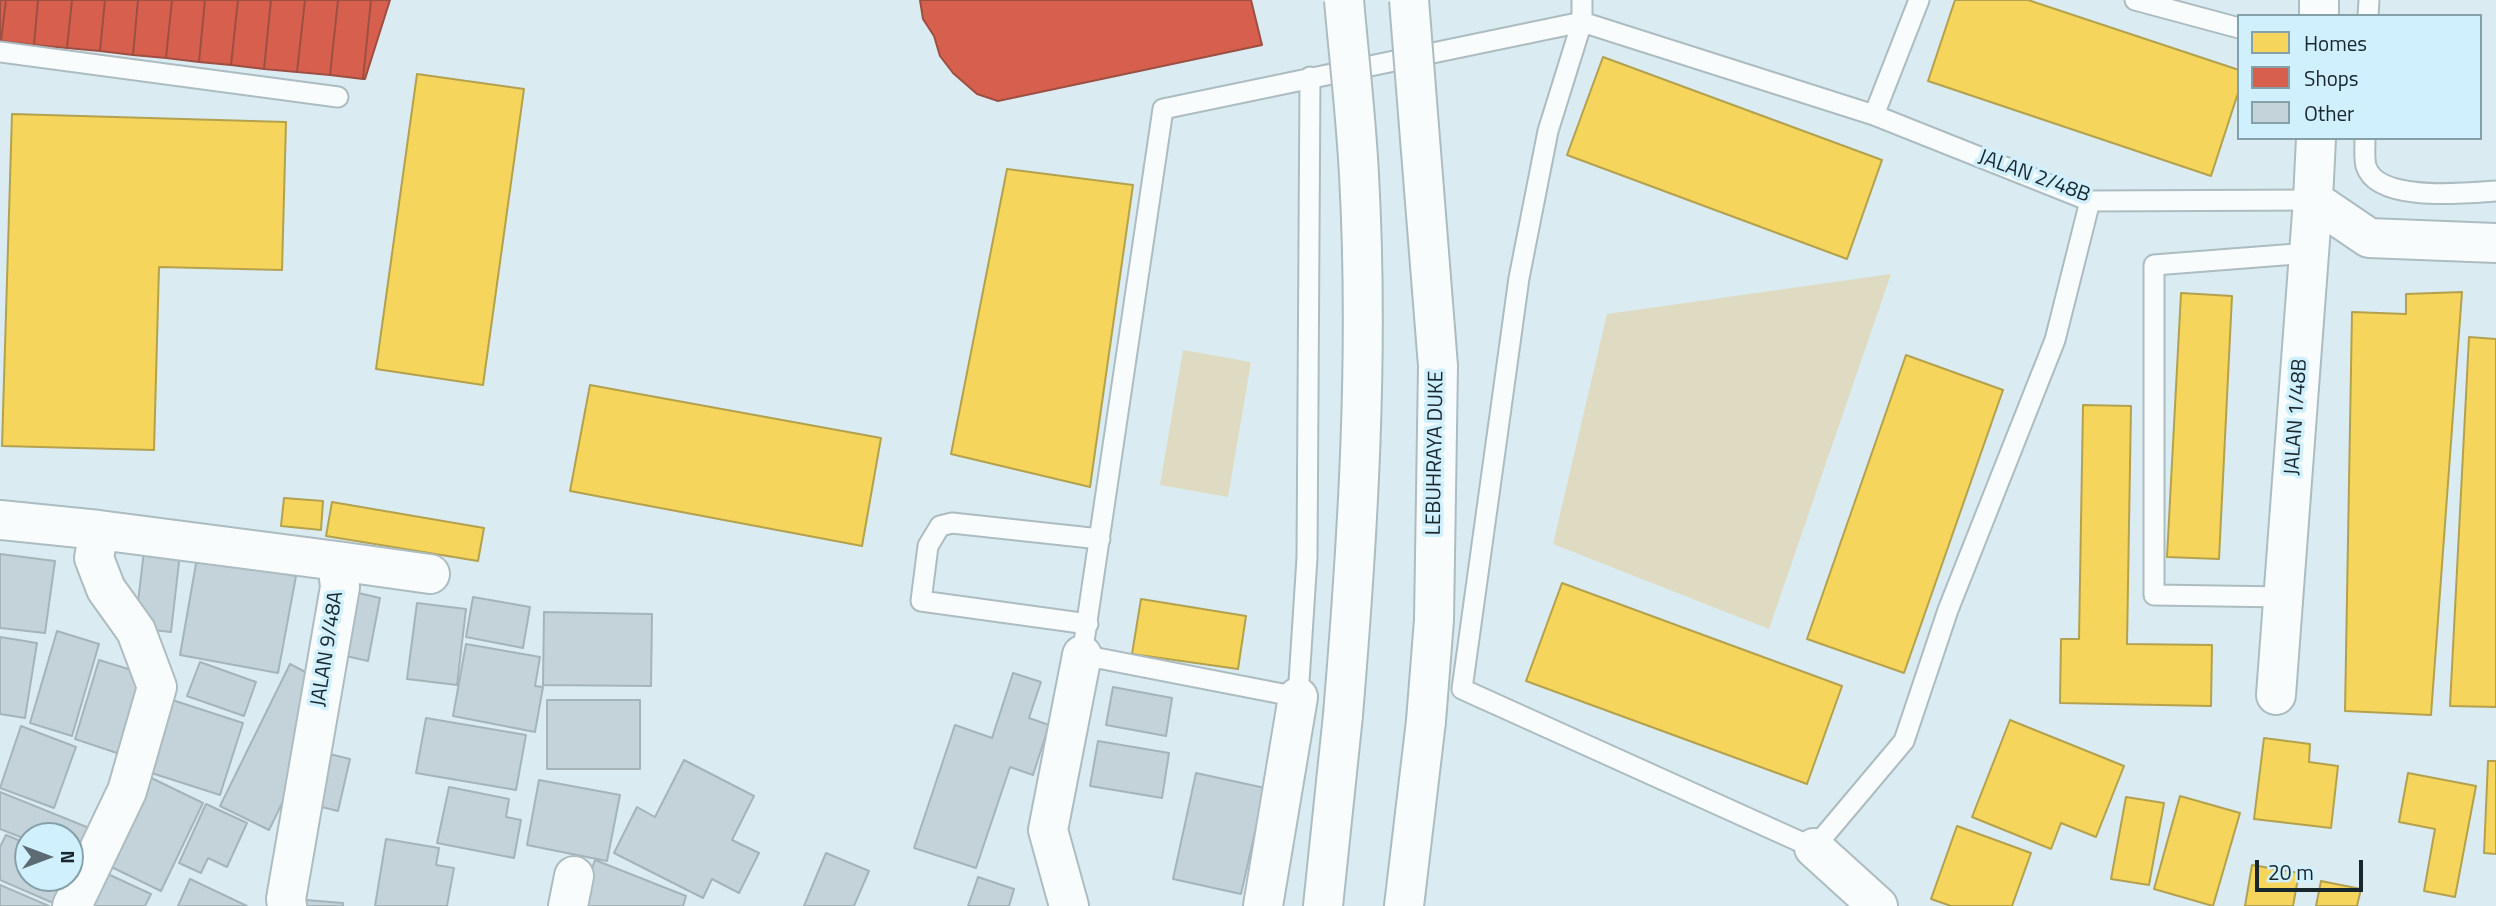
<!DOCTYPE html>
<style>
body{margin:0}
#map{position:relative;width:2496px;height:906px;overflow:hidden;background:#daecf2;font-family:"Titillium Web",sans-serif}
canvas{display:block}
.legend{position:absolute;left:2237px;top:14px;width:245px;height:126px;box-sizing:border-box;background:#d0f0fd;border:2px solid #86a0aa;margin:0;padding:9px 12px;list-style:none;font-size:21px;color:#18272d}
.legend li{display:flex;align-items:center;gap:14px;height:35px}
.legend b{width:35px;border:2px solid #86a0aa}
.north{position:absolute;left:14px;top:822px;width:70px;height:70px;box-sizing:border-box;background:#d0f0fd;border:2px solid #86a0aa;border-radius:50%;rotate:90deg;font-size:19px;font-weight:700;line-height:28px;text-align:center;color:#18272d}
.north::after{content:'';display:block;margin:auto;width:24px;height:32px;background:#5c6c72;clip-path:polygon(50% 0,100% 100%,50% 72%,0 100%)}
.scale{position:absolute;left:2255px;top:860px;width:108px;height:32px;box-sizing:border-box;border:4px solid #18272d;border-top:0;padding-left:9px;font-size:21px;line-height:24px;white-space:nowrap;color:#18272d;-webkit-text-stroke:5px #d0f0fd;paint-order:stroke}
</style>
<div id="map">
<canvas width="2496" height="906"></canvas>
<ul class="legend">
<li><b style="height:19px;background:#f6d55c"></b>Homes</li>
<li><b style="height:19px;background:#d6604d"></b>Shops</li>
<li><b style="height:19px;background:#c4d3d9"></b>Other</li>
</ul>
<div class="north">N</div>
<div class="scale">20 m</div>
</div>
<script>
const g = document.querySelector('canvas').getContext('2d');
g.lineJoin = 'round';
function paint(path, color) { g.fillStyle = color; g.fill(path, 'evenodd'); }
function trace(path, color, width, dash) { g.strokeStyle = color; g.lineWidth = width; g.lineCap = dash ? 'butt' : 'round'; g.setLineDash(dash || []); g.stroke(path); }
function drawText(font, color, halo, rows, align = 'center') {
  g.font = font + ' "Titillium Web",sans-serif'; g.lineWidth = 7; g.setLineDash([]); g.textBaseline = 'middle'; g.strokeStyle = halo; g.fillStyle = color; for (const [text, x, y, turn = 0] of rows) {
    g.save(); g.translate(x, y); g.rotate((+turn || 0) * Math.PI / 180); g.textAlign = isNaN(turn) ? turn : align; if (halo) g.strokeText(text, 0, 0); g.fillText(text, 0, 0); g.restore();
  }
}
const green = new Path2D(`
 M 1891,274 L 1769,629 L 1553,544 L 1607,314 Z
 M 1183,350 L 1251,362 L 1228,497 L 1160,485 Z`);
const homes = new Path2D(`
 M 1955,0 L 2028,0 L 2239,70 L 2239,90 L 2211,176 L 1928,81 Z
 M 1603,57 L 1882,160 L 1847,259 L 1567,155 Z
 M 417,74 L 524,89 L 483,385 L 376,369 Z
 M 12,114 L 286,122 L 282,270 L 159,267 L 154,450 L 2,446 Z
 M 1007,169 L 1133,185 L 1090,487 L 951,454 Z
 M 2462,292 L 2431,715 L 2345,711 L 2352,312 L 2406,314 L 2406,294 Z
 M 2181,293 L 2232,296 L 2219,559 L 2167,557 Z
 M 2469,337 L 2496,339 L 2496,707 L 2450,706 Z
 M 1906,355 L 2003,390 L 1904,673 L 1807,639 Z
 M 590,385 L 881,438 L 862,546 L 570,491 Z
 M 2083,405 L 2131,406 L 2127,644 L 2212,645 L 2211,706 L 2060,703 L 2061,639 L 2079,639 Z
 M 284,498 L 323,501 L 321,530 L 281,526 Z
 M 332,502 L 484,528 L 478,561 L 326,536 Z
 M 1562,583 L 1842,686 L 1807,784 L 1526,681 Z
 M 1141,599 L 1246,616 L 1238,669 L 1132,654 Z
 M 2010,720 L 2124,766 L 2096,837 L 2061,823 L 2051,849 L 1972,817 Z
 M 2264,738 L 2310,744 L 2309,762 L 2338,766 L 2331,828 L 2254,819 Z
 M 2488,761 L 2496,761 L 2496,854 L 2484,853 Z
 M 2408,773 L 2476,786 L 2455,897 L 2424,891 L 2435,829 L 2399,822 Z
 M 2180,796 L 2240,813 L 2213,906 L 2154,889 Z
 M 2126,797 L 2164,803 L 2149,885 L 2111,879 Z
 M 1957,826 L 2031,853 L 2012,906 L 1951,906 L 1931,899 Z
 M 2252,865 L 2299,873 L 2293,906 L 2245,906 Z
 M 2321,881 L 2361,889 L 2357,906 L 2316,906 Z`);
const shops = new Path2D(`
 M 0,0 L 6,0 L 1,41 L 0,41 Z
 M 6,0 L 38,0 L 34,45 L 1,41 Z
 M 38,0 L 72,0 L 67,48 L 34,45 Z
 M 72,0 L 105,0 L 100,51 L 67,48 Z
 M 105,0 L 138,0 L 133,55 L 100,51 Z
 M 138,0 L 172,0 L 166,58 L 133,55 Z
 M 172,0 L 205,0 L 199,62 L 166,58 Z
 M 205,0 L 238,0 L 231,65 L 199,62 Z
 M 238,0 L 271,0 L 264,69 L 231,65 Z
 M 271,0 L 305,0 L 297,72 L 264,69 Z
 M 305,0 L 338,0 L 330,75 L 297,72 Z
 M 338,0 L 371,0 L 363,79 L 330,75 Z
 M 371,0 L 390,0 L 365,79 L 363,79 Z
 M 920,0 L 1251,0 L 1262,45 L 998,101 L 977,94 L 953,73 L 940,56 L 934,36 L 923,19 Z`);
const building = new Path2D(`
 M 145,542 L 181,545 L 171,632 L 135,628 Z
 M 0,554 L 55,561 L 45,633 L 0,628 Z
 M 197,558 L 296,576 L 278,673 L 180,655 Z
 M 350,591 L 380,598 L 368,661 L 337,654 Z
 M 473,597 L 530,607 L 523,648 L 466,637 Z
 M 417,603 L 466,609 L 457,685 L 407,679 Z
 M 544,612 L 652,614 L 651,686 L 543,685 Z
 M 57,631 L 99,644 L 72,736 L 30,723 Z
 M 0,637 L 37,643 L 25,718 L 0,714 Z
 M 466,644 L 540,657 L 535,686 L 543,687 L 535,732 L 453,716 Z
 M 99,660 L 151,676 L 126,756 L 75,739 Z
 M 200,662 L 256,682 L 244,716 L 187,696 Z
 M 290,664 L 317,678 L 311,744 L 269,830 L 220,806 Z
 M 1013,673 L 1041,682 L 1029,718 L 1049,725 L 1033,775 L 1010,767 L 976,868 L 914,848 L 955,725 L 992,738 Z
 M 1113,687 L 1172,698 L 1166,736 L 1106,725 Z
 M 160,696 L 243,723 L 220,795 L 136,768 Z
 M 547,700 L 640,700 L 640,769 L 547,769 Z
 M 426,718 L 526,735 L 516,790 L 416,773 Z
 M 21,726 L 76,747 L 54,808 L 0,788 Z
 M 1098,741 L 1169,753 L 1162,798 L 1090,786 Z
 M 317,751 L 350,759 L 338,811 L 305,803 Z
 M 684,760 L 754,796 L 732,840 L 759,853 L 739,893 L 712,879 L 703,898 L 614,853 L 637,807 L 655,817 Z
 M 141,773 L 203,803 L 161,891 L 99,861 Z
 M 1196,773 L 1265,788 L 1241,894 L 1173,879 Z
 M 539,780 L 620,795 L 607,861 L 527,845 Z
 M 449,787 L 509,799 L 506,817 L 521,820 L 514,858 L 437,843 Z
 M 0,792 L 99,832 L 87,863 L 70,856 L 70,836 L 28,836 L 28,840 L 0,829 Z
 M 206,804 L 247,823 L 227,867 L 208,858 L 201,873 L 179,863 Z
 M 6,835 L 28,844 L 28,878 L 70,878 L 70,863 L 85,869 L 60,906 L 0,880 L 0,847 Z
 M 386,839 L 439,848 L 436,865 L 454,868 L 447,906 L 375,906 Z
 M 826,853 L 869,871 L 854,906 L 804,906 Z
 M 595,860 L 686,896 L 683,906 L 578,906 Z
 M 99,870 L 151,894 L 145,906 L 83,906 Z
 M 978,877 L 1014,889 L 1009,906 L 968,906 Z
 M 190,879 L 247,906 L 178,906 Z
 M 0,885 L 49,906 L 0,906 Z
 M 306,900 L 343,903 L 343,906 L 306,906 Z`);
const lane = new Path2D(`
 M 1582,0 L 1582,22 L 1548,131 L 1519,278 L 1462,689 L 1814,848 L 1904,741 L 1948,610 L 2055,340 L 2090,201
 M 2135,0 L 2239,28
 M 2368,16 L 2369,0
 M 0,52 L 338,97
 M 1310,77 L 1307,558 L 1298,697 L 1082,655 L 1163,109 L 1582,22 L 1874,115 L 2090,201 L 2313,200
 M 1874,115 L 1919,0
 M 2365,138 C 2365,147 2364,158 2366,166 C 2377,203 2467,193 2496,191
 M 2284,597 L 2154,595 L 2154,265 L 2309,253
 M 1088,624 L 921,601 L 928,546 L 940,526 L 952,523 L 1100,539`);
const street = new Path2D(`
 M 2319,0 L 2319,16
 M 2313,200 L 2369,238 L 2496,243
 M 0,520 L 99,530 L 337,561 L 340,587 L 286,899 L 287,906
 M 337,561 L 430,574
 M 2276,695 L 2313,200 L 2316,138
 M 1814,848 L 1878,906
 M 72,906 L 127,791 L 157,687 L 136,631 L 106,589 L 94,558 L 99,530
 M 568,906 L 574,876
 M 1069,906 L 1048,830 L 1082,655
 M 1263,906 L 1298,697`);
const highway = new Path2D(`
 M 1323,906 L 1343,715
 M 1404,906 L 1426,721`);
const highwayBridge = new Path2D(`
 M 1409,0 L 1438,366 L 1434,620 L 1426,721
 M 1343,715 C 1358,536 1369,354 1359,175 C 1356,116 1349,58 1344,0`);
const streetNames = [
 ["JALAN 2/48B",2034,177,20],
 ["JALAN 1/48B",2297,417,-86],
 ["LEBUHRAYA DUKE",1436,453,-89],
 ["JALAN 9/48A",328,649,-81]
];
paint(green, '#dedbc2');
paint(homes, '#f6d55c');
trace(homes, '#b3a14e', 2);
paint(shops, '#d6604d');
trace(shops, '#9d4f43', 2);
paint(building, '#c4d3d9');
trace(building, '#a5b4b9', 2);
trace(lane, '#acbcc1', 23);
trace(street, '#acbcc1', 42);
trace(highway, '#acbcc1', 42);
trace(lane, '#f9fcfd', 19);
trace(street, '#f9fcfd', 38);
trace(highway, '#f9fcfd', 38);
trace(highwayBridge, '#acbcc1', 42, []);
trace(highwayBridge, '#f9fcfd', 38);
drawText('21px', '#18272d', '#d0f0fd', streetNames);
</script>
